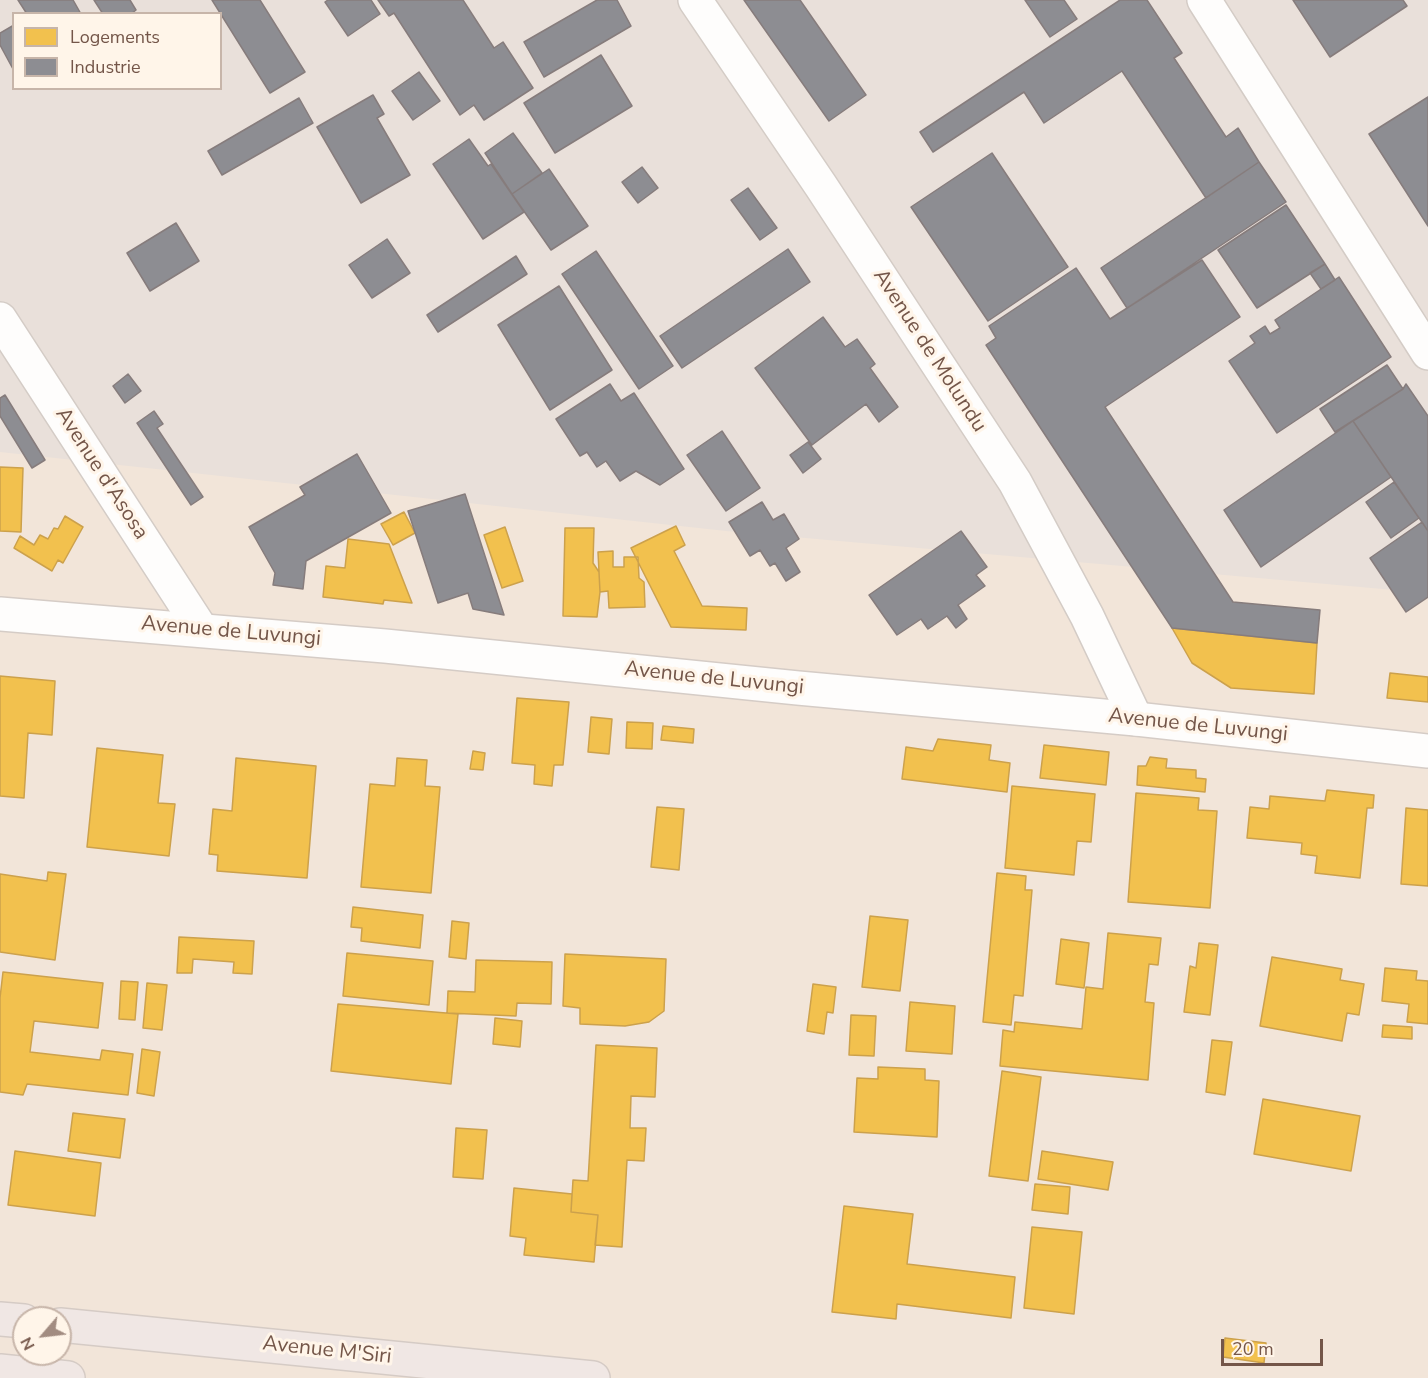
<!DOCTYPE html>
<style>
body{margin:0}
#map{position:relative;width:1428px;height:1378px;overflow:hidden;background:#f6f0e9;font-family:"Nunito Sans",sans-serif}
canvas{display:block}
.legend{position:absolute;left:12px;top:12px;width:210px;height:78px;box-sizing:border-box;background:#fff5e9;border:2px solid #c7b5a9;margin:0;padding:8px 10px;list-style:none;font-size:18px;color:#745649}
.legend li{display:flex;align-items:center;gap:12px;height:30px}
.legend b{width:30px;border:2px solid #c7b5a9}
.north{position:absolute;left:12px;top:1306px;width:60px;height:60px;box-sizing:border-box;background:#fff5e9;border:2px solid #c7b5a9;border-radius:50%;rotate:242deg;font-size:16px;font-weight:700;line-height:24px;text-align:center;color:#745649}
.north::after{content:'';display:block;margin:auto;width:21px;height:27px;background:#a28c81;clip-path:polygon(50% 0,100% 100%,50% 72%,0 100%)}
.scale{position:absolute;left:1221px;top:1339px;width:102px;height:27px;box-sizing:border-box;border:3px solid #745649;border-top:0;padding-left:8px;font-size:18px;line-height:21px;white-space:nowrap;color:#745649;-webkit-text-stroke:4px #fff5e9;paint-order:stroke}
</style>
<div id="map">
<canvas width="1428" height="1378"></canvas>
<ul class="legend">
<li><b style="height:16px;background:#f2c14e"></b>Logements</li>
<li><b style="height:16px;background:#8d8d92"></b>Industrie</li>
</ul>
<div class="north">N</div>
<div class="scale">20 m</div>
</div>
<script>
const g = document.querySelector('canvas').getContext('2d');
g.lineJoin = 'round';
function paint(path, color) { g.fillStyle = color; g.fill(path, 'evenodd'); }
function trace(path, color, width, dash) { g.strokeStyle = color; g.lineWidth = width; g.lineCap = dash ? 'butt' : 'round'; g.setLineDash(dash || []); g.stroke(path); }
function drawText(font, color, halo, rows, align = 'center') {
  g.font = font + ' "Nunito Sans",sans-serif'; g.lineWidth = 6; g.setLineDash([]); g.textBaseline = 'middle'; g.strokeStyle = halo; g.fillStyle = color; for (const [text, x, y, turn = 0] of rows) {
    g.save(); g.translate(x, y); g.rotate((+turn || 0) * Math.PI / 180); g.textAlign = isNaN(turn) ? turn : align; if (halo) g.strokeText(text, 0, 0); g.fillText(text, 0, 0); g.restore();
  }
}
const residential = new Path2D(`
 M 0,0 L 1428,0 L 1428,1378 L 0,1378 ZM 14,14 L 220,14 L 220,88 L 14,88 ZM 24,1318 L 60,1318 L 60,1354 L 24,1354 Z`);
const industrial = new Path2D(`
 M 0,0 L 1428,0 L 1428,593 L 726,531 L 0,452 ZM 14,14 L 220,14 L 220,88 L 14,88 Z`);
const homes = new Path2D(`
 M 0,467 L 23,468 L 21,532 L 0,531 Z
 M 404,512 L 415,533 L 393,545 L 381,524 Z
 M 65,516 L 83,527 L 63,563 L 58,560 L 52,571 L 14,548 L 20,536 L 34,545 L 40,535 L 48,539 L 54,528 L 58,529 Z
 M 676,526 L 685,545 L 674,551 L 702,606 L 747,608 L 746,630 L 671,627 L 631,548 Z
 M 505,527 L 523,581 L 502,588 L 484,535 Z
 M 565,528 L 594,528 L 593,563 L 599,572 L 600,592 L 597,617 L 563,616 Z
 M 348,539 L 389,544 L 412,603 L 384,600 L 383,604 L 323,597 L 326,566 L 345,568 Z
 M 613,551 L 613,567 L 624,567 L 624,557 L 638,557 L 639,578 L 644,582 L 645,607 L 609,608 L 608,591 L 600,592 L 598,552 Z
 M 1172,628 L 1317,643 L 1314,694 L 1231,688 L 1192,663 Z
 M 1390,673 L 1428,677 L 1428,702 L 1387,698 Z
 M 0,676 L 55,681 L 52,735 L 28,733 L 24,798 L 0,796 Z
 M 517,698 L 569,702 L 563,765 L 554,765 L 552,786 L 534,784 L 535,765 L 512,763 Z
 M 591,717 L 612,719 L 609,754 L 588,752 Z
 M 627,722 L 653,723 L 652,749 L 626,748 Z
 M 663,726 L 694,729 L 693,743 L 661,740 Z
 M 938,739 L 991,745 L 989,760 L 1010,763 L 1007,792 L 902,779 L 906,747 L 933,751 Z
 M 1044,745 L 1109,752 L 1106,785 L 1040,778 Z
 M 97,748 L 163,755 L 158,803 L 175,804 L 169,856 L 87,847 Z
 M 473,751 L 485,753 L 483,770 L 470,769 Z
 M 1150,757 L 1167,759 L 1166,768 L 1196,770 L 1196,778 L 1206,779 L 1205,792 L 1137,785 L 1138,766 L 1146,766 Z
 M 236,758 L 316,766 L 307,878 L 217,871 L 218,855 L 209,854 L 213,809 L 232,811 Z
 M 397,758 L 427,760 L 425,786 L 440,787 L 431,893 L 361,887 L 370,784 L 395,786 Z
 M 1012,786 L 1095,794 L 1091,842 L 1077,841 L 1074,875 L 1005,868 Z
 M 1327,790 L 1374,795 L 1373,808 L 1367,808 L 1360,878 L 1315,873 L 1317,856 L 1301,854 L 1302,843 L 1247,838 L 1250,807 L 1269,809 L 1270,796 L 1325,801 Z
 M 1136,793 L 1199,798 L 1198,810 L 1217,811 L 1210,908 L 1128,902 Z
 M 657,807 L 684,809 L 679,870 L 651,867 Z
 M 1406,808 L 1428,810 L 1428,886 L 1401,884 Z
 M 48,872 L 66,874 L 55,960 L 0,952 L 0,874 L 47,881 Z
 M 997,873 L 1026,876 L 1025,890 L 1032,890 L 1023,996 L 1014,995 L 1011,1025 L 983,1022 Z
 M 353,907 L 423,915 L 420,948 L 361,941 L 362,928 L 351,927 Z
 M 870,916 L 908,920 L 900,991 L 862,987 Z
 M 452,921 L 469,923 L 466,959 L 449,957 Z
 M 1108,933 L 1161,938 L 1158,965 L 1149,964 L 1145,1002 L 1154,1003 L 1148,1080 L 1000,1066 L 1003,1030 L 1014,1032 L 1015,1022 L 1082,1029 L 1086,987 L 1103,989 Z
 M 179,937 L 254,941 L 252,974 L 233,973 L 234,962 L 193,959 L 192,973 L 177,973 Z
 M 1061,939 L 1089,943 L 1084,988 L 1056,984 Z
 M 1199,943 L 1218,945 L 1210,1015 L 1184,1012 L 1190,966 L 1196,968 Z
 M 347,953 L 433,961 L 429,1005 L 343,996 Z
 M 565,954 L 666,959 L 664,1011 L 649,1022 L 625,1026 L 580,1024 L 580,1008 L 563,1006 Z
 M 1272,957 L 1342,969 L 1340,980 L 1364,984 L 1359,1015 L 1347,1013 L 1342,1041 L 1260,1026 Z
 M 476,960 L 552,962 L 551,1004 L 517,1003 L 516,1016 L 447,1013 L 448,991 L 475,992 Z
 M 1385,968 L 1417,971 L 1416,980 L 1428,981 L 1428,1024 L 1407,1022 L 1409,1004 L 1382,1001 Z
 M 3,972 L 103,983 L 98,1028 L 34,1021 L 30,1052 L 100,1060 L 102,1050 L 133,1054 L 128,1095 L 27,1084 L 23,1095 L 0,1092 L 0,998 Z
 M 121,981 L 138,982 L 135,1020 L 119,1019 Z
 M 147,983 L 167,985 L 162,1030 L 143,1028 Z
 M 813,984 L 836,987 L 833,1013 L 827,1012 L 824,1034 L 807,1031 Z
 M 910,1002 L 955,1006 L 952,1054 L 906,1051 Z
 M 338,1004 L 458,1014 L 451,1084 L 331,1071 Z
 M 851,1015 L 876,1016 L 874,1056 L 849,1055 Z
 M 495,1018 L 522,1021 L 520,1047 L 493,1044 Z
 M 1383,1025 L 1412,1027 L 1412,1039 L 1382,1037 Z
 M 1212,1040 L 1232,1042 L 1225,1095 L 1206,1092 Z
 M 596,1045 L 657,1048 L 655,1097 L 631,1096 L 630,1128 L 646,1128 L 644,1161 L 627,1160 L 622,1247 L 595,1245 L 598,1215 L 571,1212 L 573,1180 L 588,1181 Z
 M 142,1049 L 160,1052 L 154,1096 L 137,1093 Z
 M 878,1067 L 925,1069 L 925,1080 L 939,1081 L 937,1137 L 854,1132 L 857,1078 L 878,1079 Z
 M 1002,1071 L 1041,1077 L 1028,1181 L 989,1176 Z
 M 1263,1099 L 1360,1116 L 1351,1171 L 1254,1154 Z
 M 73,1113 L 125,1119 L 120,1158 L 68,1151 Z
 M 456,1128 L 487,1130 L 483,1179 L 453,1177 Z
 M 15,1151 L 101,1163 L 95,1216 L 8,1205 Z
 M 1042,1151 L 1113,1162 L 1108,1190 L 1038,1179 Z
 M 1035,1184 L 1070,1187 L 1068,1214 L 1032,1210 Z
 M 514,1188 L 572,1194 L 571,1212 L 598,1215 L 594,1262 L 524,1255 L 526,1238 L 510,1236 Z
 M 844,1206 L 913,1214 L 907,1264 L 1015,1277 L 1011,1318 L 897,1304 L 896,1319 L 832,1312 Z
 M 1032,1227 L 1082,1232 L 1074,1314 L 1024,1308 Z
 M 1225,1338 L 1266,1343 L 1264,1363 L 1223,1357 Z`);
const industry = new Path2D(`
 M 18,0 L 73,0 L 81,14 L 27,14 Z
 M 94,0 L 130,0 L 136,10 L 131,14 L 103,14 Z
 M 212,0 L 260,0 L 305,72 L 270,93 Z
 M 328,0 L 371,0 L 380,14 L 348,36 L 325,2 Z
 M 378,0 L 463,0 L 494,48 L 503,42 L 533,88 L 484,120 L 474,105 L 460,115 L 394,13 L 389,16 Z
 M 597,0 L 617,0 L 631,26 L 544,77 L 524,42 Z
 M 744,0 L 800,0 L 866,95 L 829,121 Z
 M 1025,0 L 1064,0 L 1077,19 L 1050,37 Z
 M 1120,0 L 1147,0 L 1182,53 L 1174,58 L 1226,137 L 1238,128 L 1259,162 L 1206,198 L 1122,71 L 1044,123 L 1024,92 L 933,152 L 920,132 Z
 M 1293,0 L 1403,0 L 1407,6 L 1330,57 Z
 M 14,25 L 14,68 L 13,69 L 0,45 L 0,33 Z
 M 601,55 L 632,106 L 555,153 L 524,103 Z
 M 419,72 L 440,101 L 413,120 L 392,91 Z
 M 373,95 L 384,114 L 377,118 L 410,175 L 361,203 L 317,127 Z
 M 1428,97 L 1428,226 L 1369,134 Z
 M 299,98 L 313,123 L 222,175 L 208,151 Z
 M 513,133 L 542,173 L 512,194 L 485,153 Z
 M 469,139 L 488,166 L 491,164 L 524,212 L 483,239 L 433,164 Z
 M 992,153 L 1068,267 L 988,321 L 911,207 Z
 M 1259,162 L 1286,202 L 1127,308 L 1101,268 Z
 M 642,167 L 658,188 L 638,203 L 622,182 Z
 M 549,169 L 588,226 L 551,250 L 512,194 Z
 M 748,188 L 777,228 L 760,240 L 731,200 Z
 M 1286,205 L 1325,264 L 1257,308 L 1218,250 Z
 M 176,223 L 199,261 L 150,291 L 127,253 Z
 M 387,239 L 410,273 L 372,298 L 349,265 Z
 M 788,249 L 810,282 L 682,368 L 660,336 Z
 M 596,251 L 673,366 L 639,389 L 562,274 Z
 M 516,256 L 527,274 L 438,332 L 427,315 Z
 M 1202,260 L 1240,317 L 1105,407 L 1233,602 L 1320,610 L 1317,643 L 1172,628 L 986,345 L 996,338 L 989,326 L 1076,268 L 1110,319 Z
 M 1325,264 L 1335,280 L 1321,289 L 1310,273 Z
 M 1339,277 L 1391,357 L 1277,433 L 1229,361 L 1255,343 L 1250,336 L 1265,326 L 1270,334 L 1280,328 L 1275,320 Z
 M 559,286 L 612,370 L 550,410 L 498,325 Z
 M 823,317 L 845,347 L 857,339 L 875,364 L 870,368 L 898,407 L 879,422 L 866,404 L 812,445 L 755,368 Z
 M 1387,365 L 1403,389 L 1335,432 L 1320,409 Z
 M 128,374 L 141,391 L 125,403 L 113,386 Z
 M 610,384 L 621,401 L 634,393 L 684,469 L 660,485 L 636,471 L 620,481 L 606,461 L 597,467 L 587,452 L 580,456 L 556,419 Z
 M 1406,384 L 1428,416 L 1428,531 L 1353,421 L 1403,389 Z
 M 5,395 L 45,460 L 32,468 L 0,416 L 0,398 Z
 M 154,411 L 163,424 L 157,428 L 203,497 L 191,505 L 137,423 Z
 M 1353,421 L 1391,477 L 1261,567 L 1224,510 Z
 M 722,431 L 760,488 L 726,511 L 687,455 Z
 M 808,442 L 821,459 L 803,473 L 790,455 Z
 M 357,454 L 391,513 L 306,561 L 303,589 L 273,585 L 275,573 L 249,527 L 305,495 L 300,487 Z
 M 1394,482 L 1419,518 L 1391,538 L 1366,502 Z
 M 465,494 L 504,615 L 473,609 L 468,593 L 438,603 L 408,511 Z
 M 762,502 L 773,520 L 784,514 L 799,539 L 786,548 L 800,572 L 786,581 L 775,563 L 770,566 L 760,550 L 750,556 L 729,522 Z
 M 1422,522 L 1428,531 L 1428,597 L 1406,612 L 1370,558 Z
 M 961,531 L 987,567 L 976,575 L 985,586 L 958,605 L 967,619 L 956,628 L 947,616 L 928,629 L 921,619 L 897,635 L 869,595 Z`);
const street = new Path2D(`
 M 695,0 L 821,186 L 1015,482 L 1087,616 L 1136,719
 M 1204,0 L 1428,353
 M 0,319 L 201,629`);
const secondary = new Path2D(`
 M 0,614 L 385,646 L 798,688 L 1136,719 L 1428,751`);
const highway = new Path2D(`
 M 0,1319 L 24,1321
 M 60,1325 L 593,1378
 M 0,1371 L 68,1378`);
const streetNames = [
 ["Avenue de Molundu",929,351,57],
 ["Avenue d'Asosa",101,474,57],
 ["Avenue de Luvungi",231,632,5],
 ["Avenue de Luvungi",714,679,6],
 ["Avenue de Luvungi",1198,726,6],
 ["Avenue M'Siri",327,1351,6]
];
paint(residential, '#f2e5d9');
paint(industrial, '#e9e0da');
paint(homes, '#f2c14e');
trace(homes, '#cca14c', 1.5);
paint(industry, '#8d8d92');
trace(industry, '#867c7c', 1.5);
trace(street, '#d4ccc6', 36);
trace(secondary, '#d5ccc6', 36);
trace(highway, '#d5cbc5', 36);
trace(street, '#fefdfc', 33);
trace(secondary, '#fefdfc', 33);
trace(highway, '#f0e7e4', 33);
drawText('21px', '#745649', '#fff5e9', streetNames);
</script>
